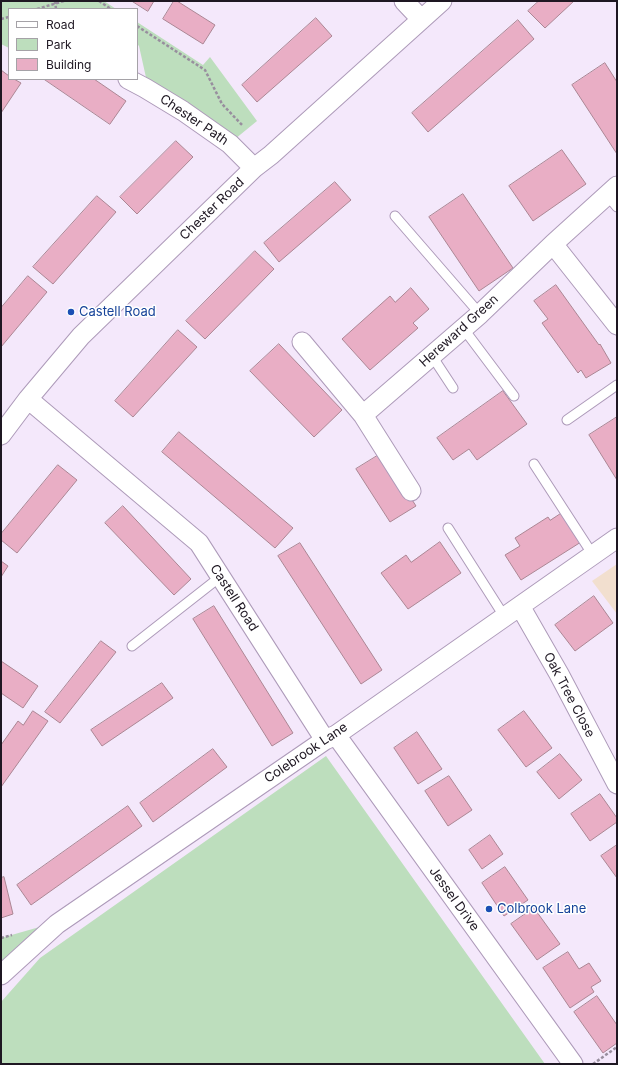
<!DOCTYPE html>
<style>
body{margin:0}
#map{position:relative;width:618px;height:1065px;overflow:hidden;background:#f4e8fb;font-family:Inter,sans-serif}
canvas{display:block}
.frame{position:absolute;inset:0;border:2px solid #1e1722;pointer-events:none}
.legend{position:absolute;left:8px;top:8px;width:130px;height:72px;box-sizing:border-box;background:#fff;border:1px solid #a5a2a7;margin:0;padding:5px 7px;list-style:none;font-size:12px;color:#1e1722}
.legend li{display:flex;align-items:center;gap:8px;height:20px}
.legend b{width:20px;border:1px solid #a5a2a7}
</style>
<div id="map">
<canvas width="618" height="1065"></canvas>
<div class="frame"></div>
<ul class="legend">
<li><b style="height:5px;background:#fff"></b>Road</li>
<li><b style="height:11px;background:#bddebd"></b>Park</li>
<li><b style="height:11px;background:#e9aec5"></b>Building</li>
</ul>
</div>
<script>
const g = document.querySelector('canvas').getContext('2d');
g.lineJoin = 'round';
function paint(path, color) { g.fillStyle = color; g.fill(path, 'evenodd'); }
function trace(path, color, width, dash) { g.strokeStyle = color; g.lineWidth = width; g.lineCap = dash ? 'butt' : 'round'; g.setLineDash(dash || []); g.stroke(path); }
function drawText(font, color, halo, rows, align = 'center') {
  g.font = font + ' Inter,sans-serif'; g.lineWidth = 3; g.setLineDash([]); g.textBaseline = 'middle'; g.strokeStyle = halo; g.fillStyle = color; for (const [text, x, y, turn = 0] of rows) {
    g.save(); g.translate(x, y); g.rotate((+turn || 0) * Math.PI / 180); g.textAlign = isNaN(turn) ? turn : align; if (halo) g.strokeText(text, 0, 0); g.fillText(text, 0, 0); g.restore();
  }
}
const education = new Path2D(`
 M 617,564 L 617,614 L 592,581 Z`);
const green = new Path2D(`
 M 1,1 L 104,1 L 116,9 L 9,9 L 9,48 L 1,44 Z
 M 137,22 L 203,65 L 210,57 L 257,121 L 235,139 L 147,82 L 139,46 L 137,44 Z
 M 326,756 L 545,1064 L 1,1064 L 1,1002 L 40,958 Z
 M 43,926 L 1,964 L 1,938 Z`);
const building = new Path2D(`
 M 132,1 L 154,1 L 148,11 Z
 M 174,1 L 177,1 L 215,25 L 203,44 L 163,19 Z
 M 539,1 L 574,1 L 545,28 L 528,11 Z
 M 316,18 L 332,36 L 257,102 L 242,85 Z
 M 518,20 L 534,39 L 428,132 L 412,113 Z
 M 605,63 L 617,82 L 617,154 L 572,85 Z
 M 1,70 L 9,76 L 9,79 L 14,79 L 21,83 L 1,113 Z
 M 44,79 L 94,79 L 126,101 L 110,124 Z
 M 176,141 L 193,157 L 137,214 L 120,197 Z
 M 562,150 L 586,184 L 533,221 L 509,186 Z
 M 335,182 L 351,200 L 279,262 L 264,243 Z
 M 463,194 L 513,268 L 479,291 L 429,217 Z
 M 97,196 L 116,212 L 53,284 L 33,267 Z
 M 255,251 L 274,269 L 205,339 L 186,321 Z
 M 28,276 L 47,292 L 1,347 L 1,308 Z
 M 556,285 L 599,345 L 600,344 L 611,363 L 586,378 L 581,370 L 578,373 L 542,323 L 548,319 L 534,301 Z
 M 411,288 L 429,309 L 413,323 L 418,328 L 370,370 L 342,339 L 390,296 L 395,302 Z
 M 178,330 L 197,347 L 133,417 L 115,401 Z
 M 279,344 L 342,410 L 314,437 L 250,371 Z
 M 503,391 L 527,424 L 477,460 L 469,449 L 453,460 L 437,438 Z
 M 617,417 L 617,480 L 589,435 Z
 M 179,432 L 293,528 L 275,548 L 162,452 Z
 M 382,453 L 416,506 L 390,522 L 356,469 Z
 M 58,465 L 77,480 L 17,553 L 1,540 L 1,534 Z
 M 123,506 L 191,579 L 174,595 L 105,523 Z
 M 562,513 L 581,542 L 521,580 L 505,555 L 520,546 L 515,538 L 548,517 L 550,520 Z
 M 440,542 L 461,573 L 408,609 L 381,573 L 406,555 L 411,562 Z
 M 300,543 L 382,670 L 361,684 L 278,556 Z
 M 1,561 L 8,566 L 1,577 Z
 M 594,596 L 613,623 L 575,651 L 555,625 Z
 M 214,606 L 293,733 L 272,746 L 193,619 Z
 M 101,641 L 116,652 L 60,723 L 45,712 Z
 M 1,661 L 38,686 L 23,708 L 1,693 Z
 M 162,683 L 173,698 L 102,746 L 91,730 Z
 M 33,711 L 48,721 L 1,787 L 1,745 L 18,721 L 23,725 Z
 M 524,711 L 552,748 L 526,767 L 498,730 Z
 M 417,732 L 442,769 L 418,784 L 394,748 Z
 M 213,749 L 227,767 L 153,822 L 140,803 Z
 M 560,754 L 582,780 L 559,799 L 537,772 Z
 M 449,776 L 472,810 L 448,826 L 425,791 Z
 M 600,794 L 617,818 L 617,822 L 590,841 L 571,814 Z
 M 128,806 L 142,826 L 31,905 L 17,885 Z
 M 490,835 L 503,854 L 482,869 L 469,850 Z
 M 617,845 L 617,878 L 601,856 Z
 M 505,867 L 528,900 L 504,916 L 482,883 Z
 M 4,877 L 13,914 L 1,918 L 1,878 Z
 M 534,908 L 560,944 L 537,960 L 511,924 Z
 M 568,952 L 579,969 L 589,963 L 601,981 L 591,987 L 594,992 L 570,1008 L 543,968 Z
 M 597,996 L 617,1025 L 617,1043 L 603,1053 L 574,1012 Z`);
const path = new Path2D(`
 M 55,1 L 56,9
 M 99,1 L 111,9
 M 37,9 L 64,1
 M 1,19 L 9,17
 M 137,26 L 205,70 L 222,104 L 243,126
 M 1,938 L 12,935
 M 593,1064 L 617,1047`);
const service = new Path2D(`
 M 607,195 L 617,207
 M 395,216 L 480,314
 M 463,328 L 514,396
 M 432,356 L 453,388
 M 567,420 L 617,385
 M 534,464 L 593,555
 M 448,528 L 504,616
 M 132,646 L 220,577`);
const minor = new Path2D(`
 M 404,1 L 421,19
 M 128,79 L 145,88 L 183,111 L 230,144 L 254,168
 M 553,244 L 617,325
 M 302,342 L 363,415 L 411,491
 M 28,399 L 199,543 L 325,740
 M 363,415 L 480,314 L 553,244 L 617,186
 M 1,435 L 28,399 L 81,336 L 254,168 L 271,155 L 442,1
 M 520,606 L 559,674 L 617,784
 M 336,735 L 573,1064
 M 1,975 L 57,924 L 325,740 L 336,735 L 617,538`);
const markers = [
 [71,312,4,"#1a4fb4"],
 [489,909,4,"#1a4fb4"]
];
const streetNames = [
 ["Chester Path",194,120,34],
 ["Chester Road",212,209,-44],
 ["Hereward Green",459,331,-42],
 ["Castell Road",234,598,57],
 ["Oak Tree Close",569,695,62],
 ["Colebrook Lane",306,753,-34],
 ["Jessel Drive",454,899,54]
];
const transitNames = [
 ["Castell Road",79,312],
 ["Colbrook Lane",497,909]
];
paint(education, '#f2dfcf');
paint(green, '#bddebd');
paint(building, '#e9aec5');
trace(building, '#ab8694', 1);
trace(service, '#ad9ab9', 11);
trace(minor, '#ad9ab9', 21);
trace(path, '#988e9e', 2.5, [3, 2]);
trace(service, '#fff', 9);
trace(minor, '#fff', 19);
for (const [x, y, r, color] of markers) { const dot = new Path2D(); dot.arc(x, y, r, 0, 2 * Math.PI); g.fillStyle = color; g.fill(dot); trace(dot, '#fff', 1.5); }
drawText('13px', '#1e1722', '#fff', streetNames);
drawText('13px', '#164399', '#fff', transitNames, 'left');
</script>
